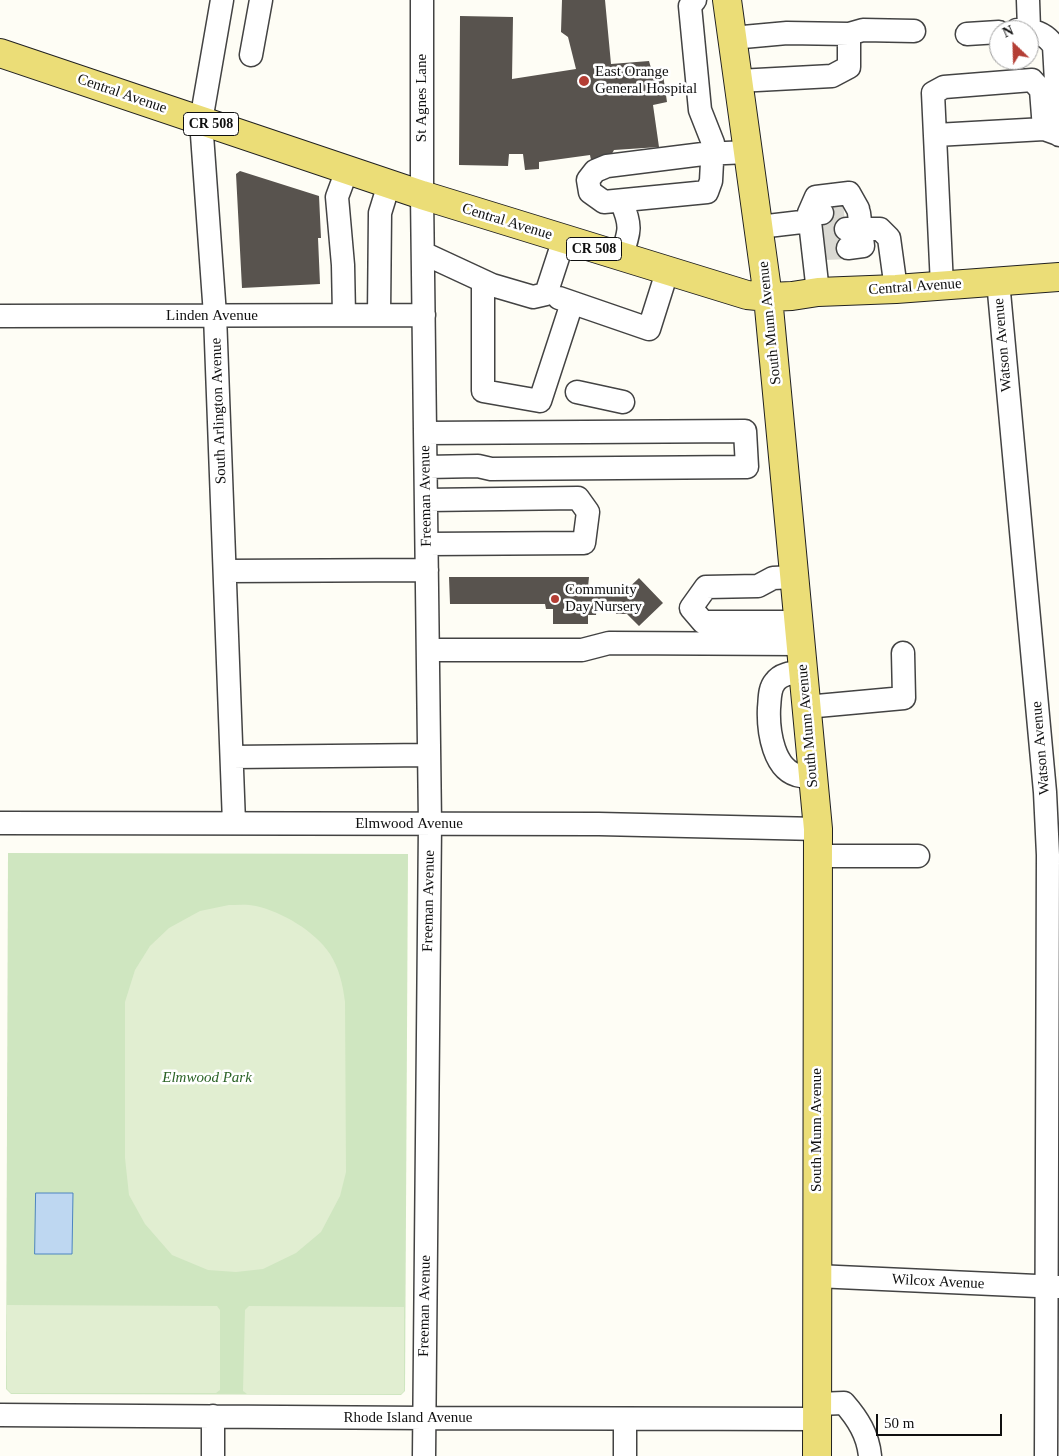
<!DOCTYPE html>
<style>
body{margin:0}
#map{position:relative;width:1059px;height:1456px;overflow:hidden;background:#fefdf5;font-family:"Times New Roman",serif}
canvas{display:block}
.north{position:absolute;left:989px;top:20px;width:50px;height:50px;box-sizing:border-box;background:#fff;border:1px solid #9f9f9f;border-radius:50%;rotate:336deg;font-size:14px;font-weight:700;line-height:20px;text-align:center;color:#101010}
.north::after{content:'';display:block;margin:auto;width:18px;height:22px;background:#b43e35;clip-path:polygon(50% 0,100% 100%,50% 72%,0 100%)}
.scale{position:absolute;left:876px;top:1414px;width:126px;height:22px;box-sizing:border-box;border:2px solid #101010;border-top:0;padding-left:6px;font-size:15px;line-height:18px;white-space:nowrap;color:#101010;-webkit-text-stroke:4px #fff;paint-order:stroke}
</style>
<div id="map">
<canvas width="1059" height="1456"></canvas>
<div class="north">N</div>
<div class="scale">50 m</div>
</div>
<script>
const g = document.querySelector('canvas').getContext('2d');
g.lineJoin = 'round';
function paint(path, color) { g.fillStyle = color; g.fill(path, 'evenodd'); }
function trace(path, color, width, dash) { g.strokeStyle = color; g.lineWidth = width; g.lineCap = dash ? 'butt' : 'round'; g.setLineDash(dash || []); g.stroke(path); }
function drawText(font, color, halo, rows, align = 'center') {
  g.font = font + ' "Times New Roman",serif'; g.lineWidth = 5; g.setLineDash([]); g.textBaseline = 'middle'; g.strokeStyle = halo; g.fillStyle = color; for (const [text, x, y, turn = 0] of rows) {
    g.save(); g.translate(x, y); g.rotate((+turn || 0) * Math.PI / 180); g.textAlign = isNaN(turn) ? turn : align; if (halo) g.strokeText(text, 0, 0); g.fillText(text, 0, 0); g.restore();
  }
}
const green = new Path2D(`
 M 8,853 L 408,854 L 405,1391 L 401,1395 L 11,1394 L 6,1389 Z`);
const pitch = new Path2D(`
 M 229,905 C 237,905 247,904 256,906 C 282,912 315,931 330,954 C 339,968 343,985 345,1002 L 346,1172 L 340,1196 L 321,1232 L 296,1253 L 263,1269 L 236,1272 L 208,1270 L 172,1255 L 145,1224 L 129,1195 L 125,1158 L 125,1002 L 135,970 L 150,946 L 169,928 L 200,911 Z
 M 7,1305 L 217,1306 L 220,1310 L 220,1390 L 216,1393 L 11,1393 L 7,1389 Z
 M 249,1306 L 404,1307 L 404,1391 L 401,1394 L 247,1394 L 243,1391 L 245,1310 Z`);
const water = new Path2D(`
 M 36,1193 L 73,1193 L 72,1254 L 35,1254 Z`);
const building = new Path2D(`
 M 562,0 L 605,0 L 611,64 L 649,61 L 651,68 L 662,68 L 667,102 L 653,105 L 659,147 L 614,150 L 609,159 L 591,160 L 590,155 L 539,162 L 539,169 L 525,170 L 523,154 L 509,154 L 508,166 L 459,165 L 460,16 L 513,17 L 512,79 L 576,69 L 568,37 L 561,32 Z
 M 240,171 L 319,196 L 321,238 L 318,238 L 320,284 L 242,288 L 236,174 Z
 M 449,577 L 589,577 L 588,587 L 596,587 L 596,596 L 621,595 L 639,578 L 663,603 L 639,626 L 627,614 L 616,614 L 615,603 L 599,603 L 597,606 L 596,615 L 588,615 L 588,624 L 553,624 L 553,609 L 546,609 L 545,604 L 450,604 Z`);
const minorTunnel = new Path2D(`
 M 822,213 L 845,211
 M 823,231 L 846,229
 M 825,249 L 848,248`);
const minor = new Path2D(`
 M 222,0 L 201,121 L 215,315 L 234,823
 M 422,0 L 422,195 L 430,824 L 424,1456
 M 695,0 L 690,6 L 700,110 L 713,143 L 711,181 L 707,192 L 604,202 L 590,192 L 588,180 L 595,171 L 607,166 L 703,154 L 748,152
 M 1028,0 L 1029,29
 M 1017,30 C 1033,29 1045,33 1054,46 L 1059,135
 M 967,34 L 999,32
 M 732,38 L 787,33 L 849,34 L 863,30 L 914,31
 M 251,55 L 261,0
 M 738,81 L 832,76 L 849,67 L 849,34
 M 936,135 L 1044,129 L 1058,134
 M 621,201 C 632,226 630,231 621,257
 M 809,213 L 816,197 L 849,193 L 858,209
 M 759,227 L 810,221
 M 846,229 L 880,229 L 889,238 L 896,289
 M 848,248 L 863,246 L 859,213
 M 423,253 L 492,285 L 533,297 L 546,294 L 564,239
 M 483,281 L 483,391 L 540,401 L 572,303
 M 998,281 L 1045,792 L 1048,855 L 1046,1456
 M 942,286 L 933,93 L 944,87 L 1032,80 L 1041,90 L 1044,129
 M 818,292 L 809,213 L 822,213
 M 559,298 L 649,329 L 667,272
 M 344,315 L 343,265 L 337,197 L 347,170
 M 379,315 L 380,213 L 389,184
 M 0,316 L 424,315
 M 577,392 L 623,402
 M 425,433 L 745,431 L 747,467 L 491,469 L 478,466 L 426,467
 M 426,500 L 578,498 L 588,512 L 584,543 L 427,544
 M 225,571 L 427,570
 M 794,577 L 773,578 L 758,586 L 706,587 L 691,608 L 703,622 L 798,622
 M 428,650 L 582,650 L 609,643 L 800,644
 M 803,672 C 793,673 781,673 775,682 C 769,689 770,699 769,708 C 768,730 773,772 801,776 C 804,776 809,775 813,775
 M 806,707 L 904,698 L 903,653
 M 232,757 L 429,755
 M 0,823 L 599,824 L 818,829
 M 818,856 L 918,856
 M 816,1276 L 1059,1287
 M 817,1404 L 844,1403 C 858,1419 868,1435 870,1456
 M 0,1415 L 424,1418 L 817,1419
 M 213,1416 L 213,1456
 M 625,1456 L 625,1419`);
const major = new Path2D(`
 M 727,0 L 768,297 L 818,829 L 817,1456
 M 0,53 L 422,195 L 747,295 L 768,297 L 792,296 L 818,292 L 896,289 L 1059,277`);
const markers = [
 [584,81,6,"#b43e35"],
 [555,599,5,"#b43e35"]
];
const shields = [
 [211,124,55],
 [594,249,55]
];
const shieldNames = [
 ["CR 508",211,124],
 ["CR 508",594,249]
];
const poiNames = [
 ["East Orange",595,72],
 ["General Hospital",595,89],
 ["Community",565,590],
 ["Day Nursery",565,607]
];
const streetNames = [
 ["Central Avenue",122,94,19],
 ["St Agnes Lane",422,98,-90],
 ["Central Avenue",507,222,17],
 ["Central Avenue",915,287,-4],
 ["Linden Avenue",212,316],
 ["South Munn Avenue",770,323,-96],
 ["Watson Avenue",1003,345,-95],
 ["South Arlington Avenue",219,411,-92],
 ["Freeman Avenue",426,496,-91],
 ["South Munn Avenue",808,726,-95],
 ["Watson Avenue",1041,748,-95],
 ["Elmwood Avenue",409,824],
 ["Freeman Avenue",429,901,-89],
 ["South Munn Avenue",817,1130,-90],
 ["Wilcox Avenue",938,1282,3],
 ["Freeman Avenue",425,1306,-89],
 ["Rhode Island Avenue",408,1418]
];
const parkNames = [
 ["Elmwood Park",207,1078]
];
paint(green, '#cfe6c0');
paint(pitch, '#e1eed1');
paint(water, '#bed7f1');
trace(water, '#4c84c1', 1);
paint(building, '#58534e');
trace(minorTunnel, '#dad9d3', 22, [22, 11]);
trace(minor, '#434343', 25);
trace(major, '#212121', 30);
trace(minor, '#fff', 22);
trace(major, '#ebdd77', 28);
for (const [x, y, r, color] of markers) { const dot = new Path2D(); dot.arc(x, y, r, 0, 2 * Math.PI); g.fillStyle = color; g.fill(dot); trace(dot, '#fff', 2); }
for (const [x, y, w] of shields) { const box = new Path2D(); box.roundRect(x - w / 2, y - 11.5, w, 23, 4); g.fillStyle = '#fff'; g.fill(box); trace(box, '#101010', 1); }
drawText('bold 14px', '#101010', null, shieldNames);
drawText('15px', '#101010', '#fff', poiNames, 'left');
drawText('15px', '#101010', '#fff', streetNames);
drawText('italic 15px', '#2b6326', '#fff', parkNames);
</script>
